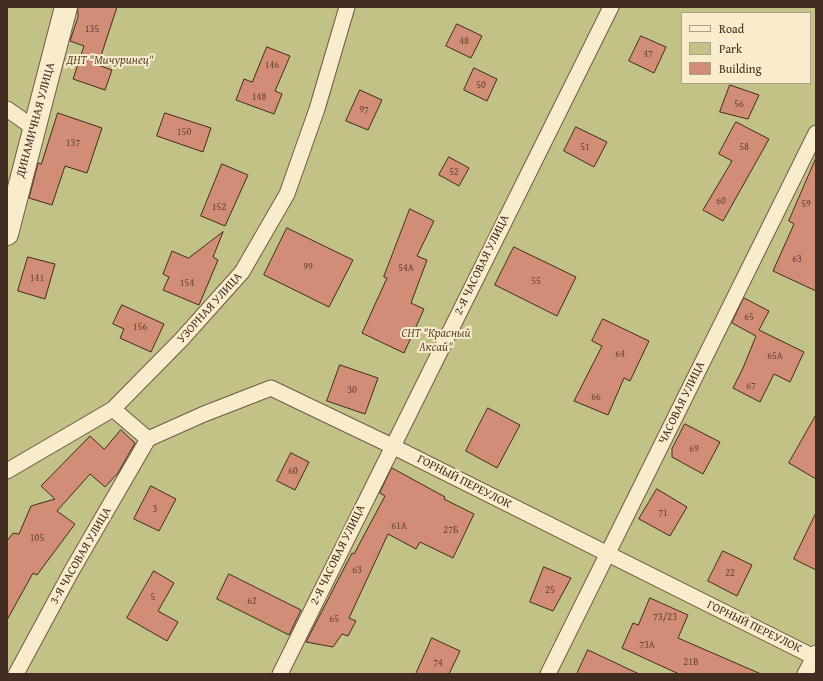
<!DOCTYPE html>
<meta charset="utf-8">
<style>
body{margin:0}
#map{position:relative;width:823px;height:681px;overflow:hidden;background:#f5e2b1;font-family:"Gentium Book Plus",serif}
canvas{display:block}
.frame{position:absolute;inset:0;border:8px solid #432c21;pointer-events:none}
.legend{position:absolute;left:681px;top:12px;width:130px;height:72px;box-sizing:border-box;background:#f8eccc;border:1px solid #b09f88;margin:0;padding:5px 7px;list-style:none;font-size:12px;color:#432c21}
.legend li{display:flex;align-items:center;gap:8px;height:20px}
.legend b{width:20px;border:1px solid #b09f88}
</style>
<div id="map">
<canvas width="823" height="681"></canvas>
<div class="frame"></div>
<ul class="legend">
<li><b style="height:5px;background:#f8eccc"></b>Road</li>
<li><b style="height:11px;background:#c2c287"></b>Park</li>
<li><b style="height:11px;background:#d28d76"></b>Building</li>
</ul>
</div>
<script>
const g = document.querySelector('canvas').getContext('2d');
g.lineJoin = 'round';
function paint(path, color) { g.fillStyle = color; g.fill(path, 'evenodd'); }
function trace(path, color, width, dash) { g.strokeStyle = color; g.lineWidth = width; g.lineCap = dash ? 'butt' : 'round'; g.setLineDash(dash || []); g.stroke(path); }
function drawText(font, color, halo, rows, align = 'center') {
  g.font = font + ' "Gentium Book Plus",serif'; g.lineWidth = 4; g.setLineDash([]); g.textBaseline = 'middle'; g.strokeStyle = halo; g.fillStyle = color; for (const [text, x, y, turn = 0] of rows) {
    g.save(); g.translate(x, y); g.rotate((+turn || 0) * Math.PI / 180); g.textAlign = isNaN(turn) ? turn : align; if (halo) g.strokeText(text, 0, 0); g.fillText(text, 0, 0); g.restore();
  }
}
const green = new Path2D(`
 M 7,7 L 816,7 L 816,674 L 7,674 ZM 682,13 L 810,13 L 810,83 L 682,83 Z`);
const building = new Path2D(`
 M 78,7 L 117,7 L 98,65 L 112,70 L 105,90 L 73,79 L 84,46 L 70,41 L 78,17 Z
 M 457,24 L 482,36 L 471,58 L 446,46 Z
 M 641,36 L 666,47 L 654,73 L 629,61 Z
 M 267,47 L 290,56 L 275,91 L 282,94 L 274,114 L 236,100 L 244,79 L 252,82 Z
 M 474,68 L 497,79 L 487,101 L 464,90 Z
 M 730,85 L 759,95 L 748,119 L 720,112 Z
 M 360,90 L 382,100 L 368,130 L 346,121 Z
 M 58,113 L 102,128 L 87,173 L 65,166 L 52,205 L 29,198 L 38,163 L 41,164 Z
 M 165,113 L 211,128 L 203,152 L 157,136 Z
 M 736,122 L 769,139 L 723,221 L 703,210 L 732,161 L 719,154 Z
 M 576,127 L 607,142 L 594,167 L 564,151 Z
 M 449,157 L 469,168 L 459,186 L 439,175 Z
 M 816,158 L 816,291 L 773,271 L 794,224 L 789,221 Z
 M 222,164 L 248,175 L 225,226 L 201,216 Z
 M 410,209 L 434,221 L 417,256 L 427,260 L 411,303 L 424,309 L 404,353 L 362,333 L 387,278 L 384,277 Z
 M 287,228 L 353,260 L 329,307 L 264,275 Z
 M 223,232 L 213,257 L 218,260 L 199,305 L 163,290 L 169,277 L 163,274 L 172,251 L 188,258 Z
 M 514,247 L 576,277 L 557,316 L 495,285 Z
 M 28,257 L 55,264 L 45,299 L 18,291 Z
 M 744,298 L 769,311 L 759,330 L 804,352 L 790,382 L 774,374 L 760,402 L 733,388 L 743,368 L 756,336 L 732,323 Z
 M 122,305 L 164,324 L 151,352 L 120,338 L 124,329 L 113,324 Z
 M 603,319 L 649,341 L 630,381 L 624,378 L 608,415 L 574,401 L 602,346 L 592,341 Z
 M 340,365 L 378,378 L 365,414 L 327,401 Z
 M 488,408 L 520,425 L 497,468 L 466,451 Z
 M 816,415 L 816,479 L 789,463 Z
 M 685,424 L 720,442 L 703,474 L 672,457 L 672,449 Z
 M 121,430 L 135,443 L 118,473 L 105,487 L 90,474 L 57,511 L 75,524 L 37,575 L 33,573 L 7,620 L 7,541 L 13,533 L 19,534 L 31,506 L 55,499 L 41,486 L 90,436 L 104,449 Z
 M 291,453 L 309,462 L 295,490 L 277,481 Z
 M 392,468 L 445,497 L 444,499 L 474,514 L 453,558 L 420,542 L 416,549 L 388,534 L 349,618 L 356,621 L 348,636 L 342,634 L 333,647 L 306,642 L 352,553 L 354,554 L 385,496 L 380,493 Z
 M 151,486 L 176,499 L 159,531 L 134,519 Z
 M 657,489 L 687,507 L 670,536 L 639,519 Z
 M 816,513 L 816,570 L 794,559 Z
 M 723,551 L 752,565 L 737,596 L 708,581 Z
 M 544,567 L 571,578 L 553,611 L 530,602 Z
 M 154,571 L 174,583 L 158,611 L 178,622 L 167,641 L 127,618 Z
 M 229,574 L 301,610 L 289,635 L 217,599 Z
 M 650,598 L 688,615 L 678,638 L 761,674 L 679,674 L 622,648 L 633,623 L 638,625 Z
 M 432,638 L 460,651 L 449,674 L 416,674 Z
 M 588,650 L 639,674 L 577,674 Z`);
const lane = new Path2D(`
 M 7,109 L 34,128
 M 113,409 L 148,439 L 204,414 L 271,388 L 392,446 L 816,658
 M 7,471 L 113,409 L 181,340 L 242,272 L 287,194 L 317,109 L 347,7
 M 16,674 L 71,572 L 148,439
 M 280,674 L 611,7
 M 548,674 L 816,133
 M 805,674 L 816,653`);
const street = new Path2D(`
 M 7,234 L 66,7`);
const numberNames = [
 ["135",92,29],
 ["48",464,41],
 ["47",648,54],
 ["146",272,65],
 ["50",481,85],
 ["148",259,97],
 ["56",739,104],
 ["97",364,110],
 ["150",184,132],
 ["137",73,143],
 ["51",585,147],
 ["58",744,147],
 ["52",454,172],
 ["60",721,201],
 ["59",806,204],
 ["152",219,207],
 ["63",797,259],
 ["99",308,267],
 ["54А",406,268],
 ["141",37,278],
 ["55",536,281],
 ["154",187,283],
 ["65",749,317],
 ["156",140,327],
 ["64",620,354],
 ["65А",775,356],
 ["67",751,386],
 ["30",352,390],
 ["66",596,397],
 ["69",694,449],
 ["60",293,471],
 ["3",155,509],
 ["71",663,513],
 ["61А",399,526],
 ["27Б",451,530],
 ["105",37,538],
 ["63",357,570],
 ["22",730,573],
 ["25",550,590],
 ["5",153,597],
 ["62",252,601],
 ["73/23",665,617],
 ["65",334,619],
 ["73А",647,645],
 ["21В",691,662],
 ["74",438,663]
];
const parkNames = [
 ["ДНТ \"Мичуринец\"",110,61],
 ["СНТ \"Красный",436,334],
 ["Аксай\"",436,348]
];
const streetNames = [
 ["ДИНАМИЧНАЯ УЛИЦА",36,120,-75],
 ["2-Я ЧАСОВАЯ УЛИЦА",482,265,-64],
 ["УЗОРНАЯ УЛИЦА",210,308,-48],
 ["ЧАСОВАЯ УЛИЦА",682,403,-64],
 ["ГОРНЫЙ ПЕРЕУЛОК",464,482,27],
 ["2-Я ЧАСОВАЯ УЛИЦА",338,555,-64],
 ["3-Я ЧАСОВАЯ УЛИЦА",81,556,-60],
 ["ГОРНЫЙ ПЕРЕУЛОК",754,627,26]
];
paint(green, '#c2c287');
paint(building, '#d28d76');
trace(building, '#432c21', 1);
trace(lane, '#705a45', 17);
trace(street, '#705a45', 24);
trace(lane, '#f8eccc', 15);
trace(street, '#f8eccc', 22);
drawText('10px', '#674436', null, numberNames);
drawText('italic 12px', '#5c4a35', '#f8eccc', parkNames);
drawText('12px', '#432c21', '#f8eccc', streetNames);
</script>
